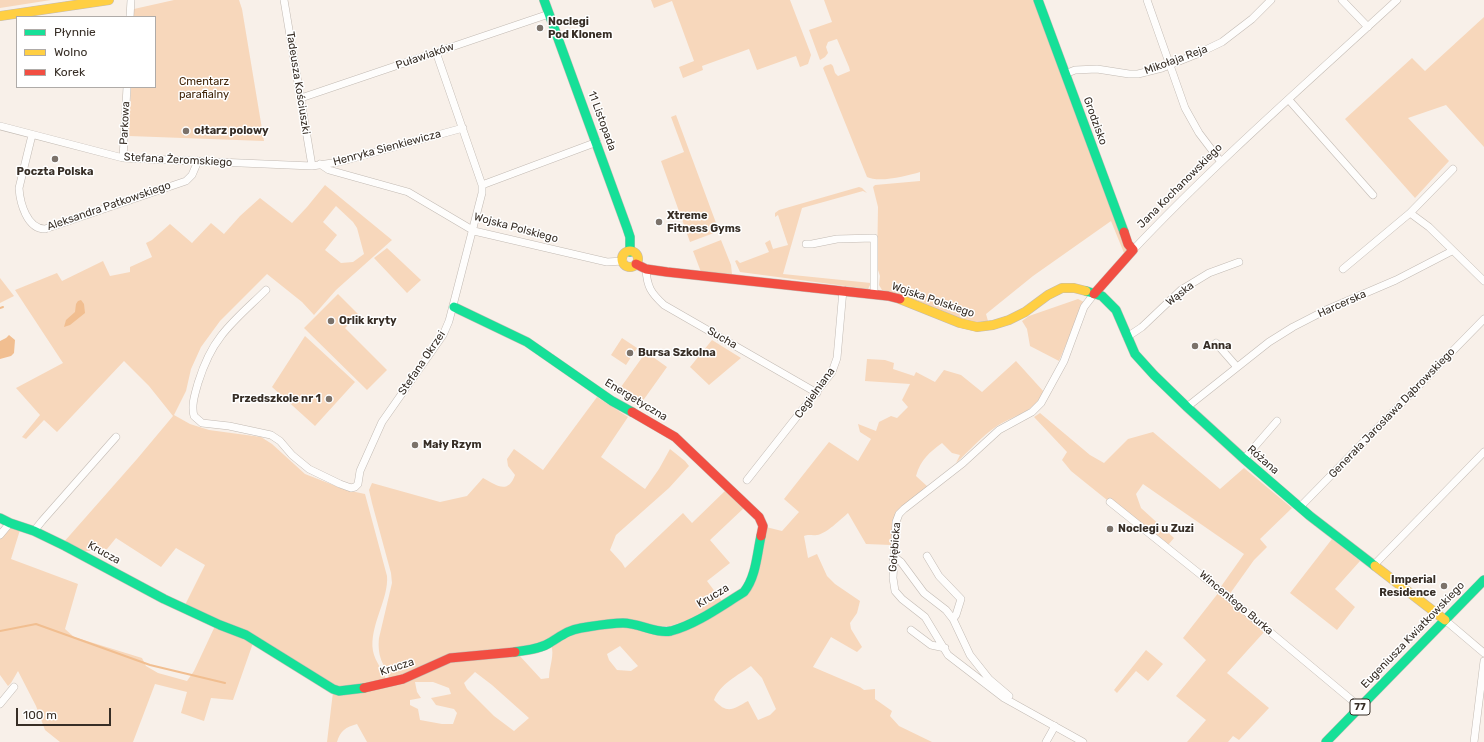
<!DOCTYPE html>
<meta charset="utf-8">
<style>
body{margin:0}
#map{position:relative;width:1484px;height:742px;overflow:hidden;background:#f8f0e9;font-family:Rubik,sans-serif}
canvas{display:block}
.legend{position:absolute;left:16px;top:16px;width:140px;height:72px;box-sizing:border-box;background:#fff;border:1px solid #afaba8;margin:0;padding:5px 7px;list-style:none;font-size:12px;color:#372e26}
.legend li{display:flex;align-items:center;gap:8px;height:20px}
.legend b{width:20px;border:1px solid #afaba8}
.scale{position:absolute;left:16px;top:708px;width:95px;height:18px;box-sizing:border-box;border:2px solid #372e26;border-top:0;padding-left:5px;font-size:12px;line-height:14px;white-space:nowrap;color:#372e26;-webkit-text-stroke:3px #fff;paint-order:stroke}
</style>
<div id="map">
<canvas width="1484" height="742"></canvas>
<ul class="legend">
<li><b style="height:5px;background:#16e098"></b>Płynnie</li>
<li><b style="height:5px;background:#ffcf43"></b>Wolno</li>
<li><b style="height:5px;background:#f24e42"></b>Korek</li>
</ul>
<div class="scale">100 m</div>
</div>
<script>
const g = document.querySelector('canvas').getContext('2d');
g.lineJoin = 'round';
function paint(path, color) { g.fillStyle = color; g.fill(path, 'evenodd'); }
function trace(path, color, width, dash) { g.strokeStyle = color; g.lineWidth = width; g.lineCap = dash ? 'butt' : 'round'; g.setLineDash(dash || []); g.stroke(path); }
function drawText(font, color, halo, rows, align = 'center') {
  g.font = font + ' Rubik,sans-serif'; g.lineWidth = 3; g.setLineDash([]); g.textBaseline = 'middle'; g.strokeStyle = halo; g.fillStyle = color; for (const [text, x, y, turn = 0] of rows) {
    g.save(); g.translate(x, y); g.rotate((+turn || 0) * Math.PI / 180); g.textAlign = isNaN(turn) ? turn : align; if (halo) g.strokeText(text, 0, 0); g.fillText(text, 0, 0); g.restore();
  }
}
const green = new Path2D(`
 M 0,0 L 51,0 L 0,8 Z
 M 174,0 L 239,0 L 242,9 L 264,141 L 129,136 L 131,87 L 155,87 L 155,17 L 134,17 L 134,9 Z
 M 651,0 L 790,0 L 810,52 L 811,55 L 808,64 L 800,67 L 796,56 L 757,70 L 749,49 L 702,66 L 703,70 L 683,78 L 679,67 L 694,61 L 672,1 L 654,8 Z
 M 824,0 L 1035,0 L 1127,250 L 1124,253 L 1111,221 L 1033,276 L 986,314 L 988,321 L 976,322 L 960,318 L 906,296 L 882,290 L 879,285 L 880,276 L 877,267 L 878,207 L 873,187 L 875,185 L 920,181 L 920,172 C 907,176 879,183 867,177 L 823,68 L 825,66 L 831,64 L 833,66 L 835,73 L 838,76 L 850,71 L 849,67 L 837,39 L 828,42 L 826,47 L 828,53 L 825,57 L 820,60 L 809,30 L 832,22 Z
 M 1484,17 L 1484,147 L 1446,105 L 1408,118 L 1449,161 L 1415,198 L 1345,119 L 1412,58 L 1425,71 Z
 M 676,115 L 719,231 L 690,242 L 661,161 L 684,152 L 671,117 Z
 M 325,185 L 392,240 L 336,290 L 314,315 L 302,302 L 267,274 L 220,321 L 201,347 L 191,369 L 186,391 L 174,415 L 190,424 L 209,430 L 261,437 L 272,444 L 305,474 L 346,490 L 365,494 L 387,576 C 389,599 369,626 373,651 C 375,662 384,671 387,682 L 332,687 L 184,607 L 205,565 L 176,548 L 161,567 L 116,538 L 107,549 L 79,552 L 63,543 L 137,459 L 173,416 L 149,386 L 124,361 L 57,432 L 44,420 L 26,439 L 22,437 L 40,415 L 16,388 L 63,363 L 15,290 L 57,273 L 62,281 L 103,261 L 110,276 L 130,272 L 130,267 L 152,257 L 146,243 L 152,240 L 170,224 L 192,243 L 211,223 L 224,234 L 240,216 L 260,198 L 292,223 L 307,207 ZM 336,206 L 353,222 L 357,228 L 364,254 L 353,262 L 341,263 L 325,250 L 337,235 L 323,222 Z
 M 859,187 L 862,188 L 867,193 L 863,191 L 802,208 L 783,274 L 871,283 L 868,289 L 740,272 L 735,261 L 737,260 L 740,263 L 769,252 L 765,243 L 770,240 L 773,249 L 788,245 L 778,215 L 775,217 L 775,213 L 779,210 Z
 M 721,240 L 731,265 L 732,274 L 701,272 L 693,251 Z
 M 387,248 L 421,280 L 407,293 L 374,258 Z
 M 0,278 L 14,296 L 0,303 Z
 M 338,294 L 359,315 L 345,328 L 387,370 L 367,390 L 304,328 Z
 M 1078,299 L 1084,302 L 1059,361 L 1030,346 L 1027,329 L 1022,321 L 1029,316 Z
 M 305,336 L 355,382 L 315,426 L 272,387 Z
 M 622,338 L 637,348 L 626,365 L 611,355 Z
 M 712,340 L 741,358 L 709,385 L 690,367 Z
 M 646,352 L 667,367 L 642,402 L 621,387 Z
 M 867,359 L 885,360 L 894,363 L 893,369 L 914,376 L 916,372 L 935,382 L 944,370 L 961,375 L 982,392 L 1016,361 L 1044,392 C 1030,415 1018,413 997,426 C 982,436 969,451 956,463 L 960,455 L 952,453 L 942,443 C 929,453 921,459 916,476 L 928,487 L 894,520 L 891,545 L 866,544 L 848,513 C 841,519 826,534 817,535 C 812,536 809,534 804,536 L 808,558 L 817,554 L 827,576 L 835,584 L 860,601 L 857,613 L 850,623 L 851,629 L 862,647 L 857,652 L 831,637 L 813,667 L 860,687 L 864,690 L 875,689 L 875,699 L 892,711 L 890,716 L 899,726 L 932,742 L 367,742 L 357,724 C 346,727 340,731 337,742 L 327,742 L 333,692 L 357,691 L 448,661 L 518,654 L 541,679 L 549,678 C 549,666 555,656 551,644 L 562,636 L 623,625 L 661,633 L 747,592 L 766,527 L 782,531 L 799,512 L 784,499 L 829,442 L 858,461 L 871,439 L 860,432 L 858,424 L 876,431 L 879,422 L 891,416 L 897,418 L 908,407 L 902,400 L 910,384 L 865,381 ZM 620,646 L 638,666 L 631,671 L 617,670 L 609,660 L 607,654 ZM 751,666 L 762,678 L 776,709 L 770,715 L 758,720 L 748,701 C 733,709 728,715 714,700 C 720,684 737,676 751,666 ZM 475,672 L 492,685 L 529,718 L 514,731 L 494,716 L 467,689 L 464,683 ZM 415,682 L 433,682 L 449,688 L 451,694 L 431,698 L 436,705 L 454,709 L 457,713 L 453,724 L 442,724 L 420,720 L 418,709 L 410,705 L 410,700 L 421,698 L 417,692 Z
 M 597,397 L 628,417 L 601,457 L 645,489 L 659,469 L 670,449 L 685,461 L 689,466 L 669,488 L 616,535 L 610,550 L 622,563 L 625,568 L 683,513 L 692,523 L 727,489 L 745,507 L 710,540 L 730,563 L 707,581 L 722,601 L 696,618 L 670,626 L 587,625 L 549,642 L 477,653 L 390,680 C 388,674 385,670 383,664 C 379,656 378,647 379,638 L 392,583 L 391,573 L 372,503 L 369,490 L 372,483 L 440,502 L 467,496 L 483,478 C 496,485 508,495 515,475 L 508,466 L 507,459 L 514,449 L 543,470 Z
 M 1040,413 L 1090,455 L 1104,463 L 1128,439 L 1153,432 L 1220,489 L 1244,468 L 1292,508 L 1260,539 L 1267,547 L 1254,560 L 1229,595 L 1220,588 L 1244,554 L 1143,484 L 1136,494 L 1141,508 L 1174,538 L 1168,545 L 1110,498 L 1107,500 L 1071,471 L 1062,460 L 1067,452 L 1034,417 Z
 M 11,528 L 20,530 L 11,559 L 78,584 L 65,629 L 74,637 L 142,658 L 146,666 L 158,673 L 187,681 L 194,671 L 215,626 L 253,643 L 233,700 L 211,698 L 204,721 L 181,713 L 187,692 L 155,684 L 133,742 L 60,742 L 45,730 L 36,706 L 18,671 L 11,683 L 8,686 L 0,675 L 0,537 Z
 M 1332,539 L 1360,561 L 1335,589 L 1355,607 L 1337,630 L 1290,593 Z
 M 1219,592 L 1265,631 L 1227,673 L 1269,708 L 1239,740 L 1233,736 L 1228,742 L 1187,742 L 1206,720 L 1176,696 L 1206,660 L 1183,638 Z
 M 1146,650 L 1163,664 L 1148,681 L 1136,671 L 1117,693 L 1114,690 Z`);
const water = new Path2D(`
 M 81,300 L 84,304 L 85,313 L 70,325 L 64,327 L 66,320 L 75,312 L 76,304 L 78,301 Z
 M 9,335 L 15,340 L 14,353 L 11,356 L 0,359 L 0,341 L 6,338 Z`);
const stream = new Path2D(`
 M 0,308 L 3,307
 M 0,631 L 36,624 L 150,665 L 225,683`);
const street = new Path2D(`
 M 284,0 L 312,166
 M 1147,0 L 1185,108 L 1199,133 L 1221,162
 M 1342,0 L 1368,27
 M 130,17 L 131,0
 M 1065,74 L 1075,70 L 1097,69 L 1129,74 L 1138,74 L 1162,68 L 1197,54 L 1222,42 L 1252,19 L 1271,0
 M 301,98 L 549,14
 M 1289,100 L 1373,195
 M 0,126 L 123,158 L 312,166 L 339,162 L 463,128
 M 32,135 L 19,188 C 20,203 27,229 45,229 L 186,181 L 192,175 L 198,161
 M 123,158 L 127,87
 M 320,164 L 329,170 L 408,192 L 474,231 L 607,262 L 623,261
 M 482,185 L 597,142
 M 1410,213 L 1429,227 L 1484,281
 M 806,244 L 812,244 L 837,239 L 874,238 L 874,294
 M 1133,250 C 1216,162 1308,82 1397,0
 M 646,269 C 647,287 651,293 664,305 L 817,393
 M 1343,269 L 1410,213 L 1453,169
 M 266,290 C 251,305 234,319 221,336 C 210,350 203,367 198,383 C 195,394 191,405 194,416 L 202,423 L 229,426 L 271,435 L 280,441 L 292,455 L 309,469 L 340,484 L 351,488 L 355,487 L 358,484 L 360,471 L 382,422 L 443,335 L 449,321 L 482,193 L 482,185 L 436,52
 M 1127,337 L 1142,327 L 1181,290 L 1209,273 L 1239,262
 M 1216,343 L 1237,367
 M 1187,407 L 1269,342 L 1293,327 L 1326,310 L 1396,280 L 1452,251
 M 1244,459 L 1277,421
 M 747,480 L 832,372 L 837,358 L 843,290
 M 1110,502 L 1221,591 L 1360,707
 M 1300,507 L 1484,319
 M 34,531 L 42,521 L 116,437
 M 0,535 L 10,523
 M 927,556 L 939,576 L 961,599 L 956,615 L 953,619
 M 893,558 L 897,559 L 901,562 L 924,593 L 946,610 L 953,619 L 970,655 L 989,679 L 1009,696
 M 1374,565 L 1484,452
 M 1445,620 L 1484,653
 M 911,630 L 931,645 L 945,648
 M 0,704 L 14,687
 M 1046,742 L 1055,726
 M 1083,742 L 1004,698 L 948,655 L 925,617 L 902,599 L 895,591 L 893,578 L 896,522 L 899,514 L 904,509 L 963,463 L 999,430 L 1032,412 L 1041,403 L 1064,361 L 1084,307 L 1094,294
 M 1474,742 L 1484,661`);
const fast = new Path2D(`
 M 544,0 L 627,228 L 630,237 L 630,252
 M 1038,0 L 1124,232
 M 1086,291 L 1102,296 L 1116,310 L 1135,354 L 1154,375 L 1187,407 L 1244,459 L 1310,516 L 1375,566
 M 454,307 L 527,342 L 612,401 L 632,412
 M 0,518 L 10,523 L 34,531 L 65,546 L 164,599 L 220,625 L 246,635 L 333,689 L 339,691 L 364,688
 M 515,652 C 527,650 541,649 551,642 C 561,636 568,630 581,628 C 594,626 609,623 623,623 C 639,623 656,634 671,631 C 697,624 721,606 744,592 C 756,577 757,554 761,536
 M 1326,742 L 1484,580`);
const slow = new Path2D(`
 M 0,16 L 109,0
 M622 259a8 8 0 1 1 16 0a8 8 0 1 1-16 0Z
 M 900,299 L 960,323 L 977,327 L 993,325 L 1009,320 L 1025,312 L 1048,295 L 1062,288 L 1074,288 L 1086,291
 M 1375,566 L 1445,620`);
const jam = new Path2D(`
 M 636,264 L 646,269 L 667,272 L 888,296 L 900,299
 M 1094,294 L 1133,250 L 1128,244 L 1124,232
 M 632,412 L 675,437 L 759,517 L 763,526 L 761,536
 M 364,688 L 403,679 L 450,658 L 515,652`);
const markers = [
 [540,28,4,"#7b726a"],
 [186,131,4,"#7b726a"],
 [55,159,4,"#7b726a"],
 [659,222,4,"#7b726a"],
 [331,321,4,"#7b726a"],
 [1195,346,4,"#7b726a"],
 [630,353,4,"#7b726a"],
 [329,399,4,"#7b726a"],
 [415,445,4,"#7b726a"],
 [1110,529,4,"#7b726a"],
 [1444,586,4,"#7b726a"]
];
const shields = [
 [1360,707,20]
];
const shieldNames = [
 ["77",1360,707]
];
const poiNames = [
 ["Noclegi",548,22],
 ["Pod Klonem",548,35],
 ["ołtarz polowy",194,131],
 ["Poczta Polska",55,172,"center"],
 ["Xtreme",667,216],
 ["Fitness Gyms",667,229],
 ["Orlik kryty",339,321],
 ["Anna",1203,346],
 ["Bursa Szkolna",638,353],
 ["Przedszkole nr 1",321,399,"right"],
 ["Mały Rzym",423,445],
 ["Noclegi u Zuzi",1118,529],
 ["Imperial",1436,580,"right"],
 ["Residence",1436,593,"right"]
];
const streetNames = [
 ["Puławiaków",425,56,-19],
 ["Mikołaja Reja",1176,60,-20],
 ["Tadeusza Kościuszki",298,83,81],
 ["11 Listopada",602,121,70],
 ["Grodzisko",1095,121,70],
 ["Parkowa",125,123,-87],
 ["Henryka Sienkiewicza",387,148,-15],
 ["Stefana Żeromskiego",178,160,3],
 ["Jana Kochanowskiego",1180,186,-45],
 ["Aleksandra Patkowskiego",109,206,-19],
 ["Wojska Polskiego",516,228,15],
 ["Wąska",1180,294,-38],
 ["Wojska Polskiego",933,300,19],
 ["Harcerska",1342,304,-24],
 ["Sucha",722,338,30],
 ["Stefana Okrzei",422,363,-56],
 ["Cegielniana",815,393,-54],
 ["Energetyczna",636,400,31],
 ["Generała Jarosława Dąbrowskiego",1392,413,-46],
 ["Różana",1263,460,41],
 ["Gołębicka",895,547,-85],
 ["Krucza",104,553,29],
 ["Krucza",713,596,-31],
 ["Wincentego Burka",1236,603,40],
 ["Eugeniusza Kwiatkowskiego",1413,635,-46],
 ["Krucza",397,667,-18]
];
const parkNames = [
 ["Cmentarz",204,82],
 ["parafialny",204,95]
];
paint(green, '#f7d7bb');
paint(water, '#f1be90');
trace(stream, '#f1be90', 2);
trace(street, '#c2bab3', 8);
trace(fast, '#c2bab3', 10);
trace(slow, '#c2bab3', 10);
trace(jam, '#c2bab3', 10);
trace(street, '#fefdfc', 7);
trace(fast, '#16e098', 9);
trace(slow, '#ffcf43', 9);
trace(jam, '#f24e42', 9);
for (const [x, y, r, color] of markers) { const dot = new Path2D(); dot.arc(x, y, r, 0, 2 * Math.PI); g.fillStyle = color; g.fill(dot); trace(dot, '#fff', 1.5); }
for (const [x, y, w] of shields) { const box = new Path2D(); box.roundRect(x - w / 2, y - 8, w, 16, 3); g.fillStyle = '#fff'; g.fill(box); trace(box, '#372e26', 1); }
drawText('bold 10px', '#372e26', null, shieldNames);
drawText('bold 11px', '#372e26', '#fff', poiNames, 'left');
drawText('11px', '#372e26', '#fff', streetNames);
drawText('11px', '#42260a', '#fff', parkNames);
</script>
